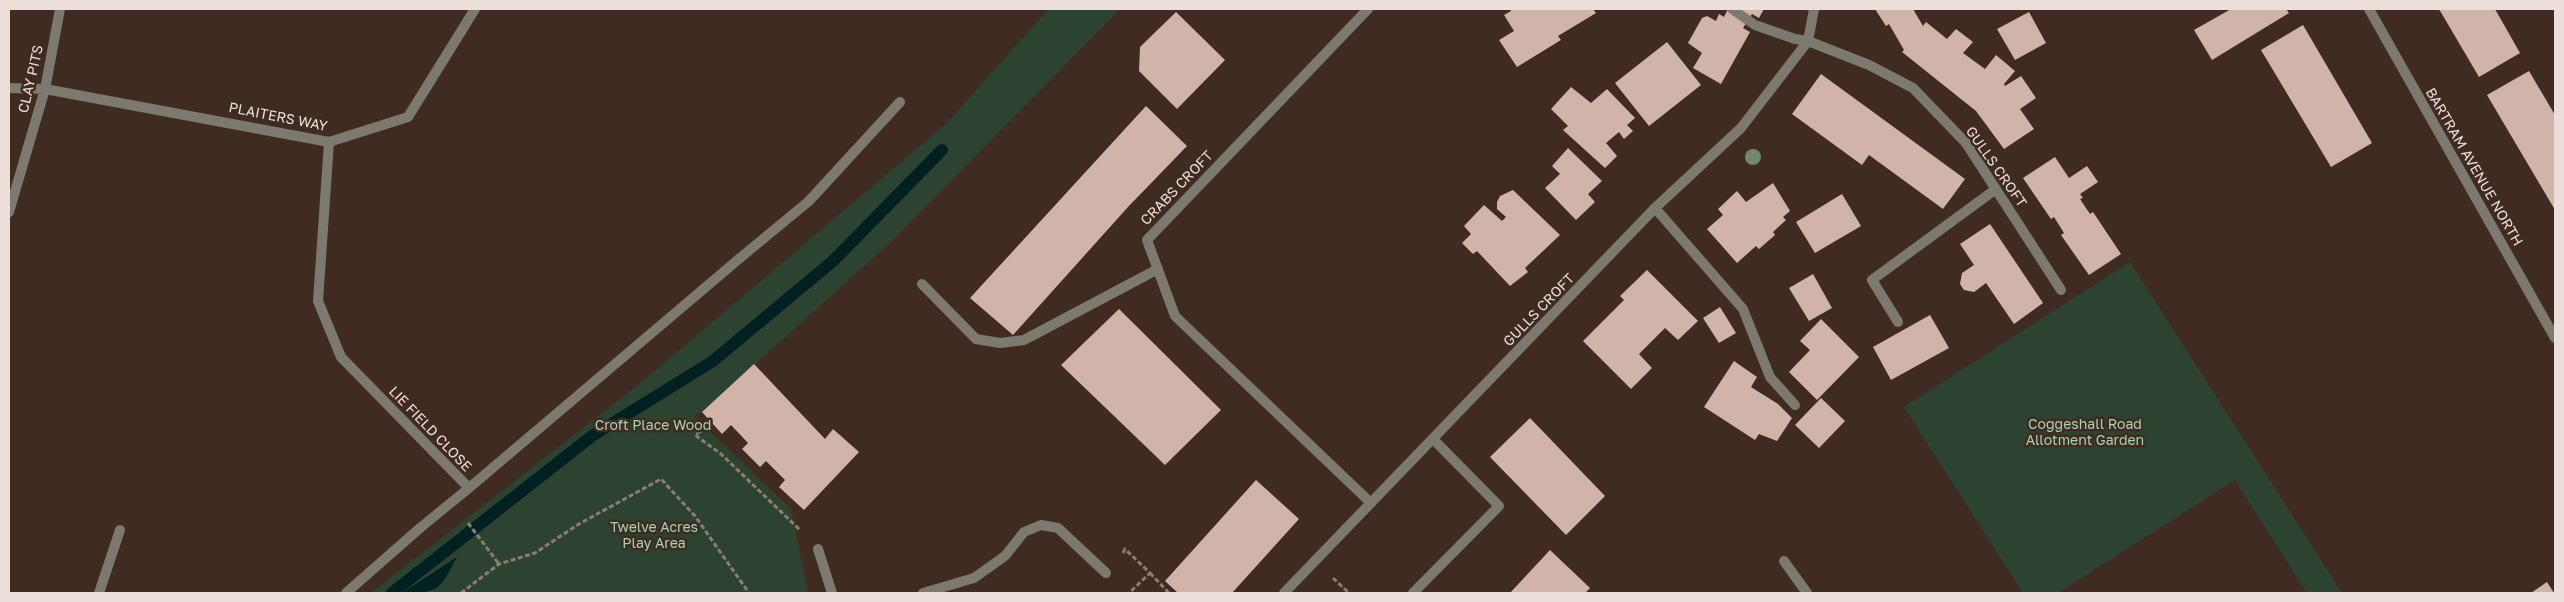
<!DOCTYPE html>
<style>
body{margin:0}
#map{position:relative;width:2564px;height:602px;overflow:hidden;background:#402b23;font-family:"Golos Text",sans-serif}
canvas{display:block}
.frame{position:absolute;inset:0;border:10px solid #ecded9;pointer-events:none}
</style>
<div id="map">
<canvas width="2564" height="602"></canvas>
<div class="frame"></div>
</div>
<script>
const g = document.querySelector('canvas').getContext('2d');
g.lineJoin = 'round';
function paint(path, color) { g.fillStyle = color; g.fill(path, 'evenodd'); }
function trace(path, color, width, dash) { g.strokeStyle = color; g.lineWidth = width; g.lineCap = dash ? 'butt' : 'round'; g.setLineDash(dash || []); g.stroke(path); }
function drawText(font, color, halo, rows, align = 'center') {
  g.font = font + ' "Golos Text",sans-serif'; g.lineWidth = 5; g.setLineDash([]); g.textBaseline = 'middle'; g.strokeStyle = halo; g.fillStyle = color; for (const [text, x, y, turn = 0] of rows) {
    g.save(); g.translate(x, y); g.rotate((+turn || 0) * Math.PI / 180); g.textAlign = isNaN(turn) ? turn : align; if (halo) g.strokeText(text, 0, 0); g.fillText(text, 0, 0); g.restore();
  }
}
const green = new Path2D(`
 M 1049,9 L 1120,9 L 891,242 L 702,412 L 694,416 L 791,509 L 808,593 L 371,593 L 642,382 L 946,124 Z
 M 2130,262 L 2319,557 L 2342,593 L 2307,593 L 2235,480 L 2058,593 L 2023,593 L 1904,407 Z`);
const water = new Path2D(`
 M 457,557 C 439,590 440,593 402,593 Z`);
const stream = new Path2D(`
 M 392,593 L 592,436 L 713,361 L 833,261 L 942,150`);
const building = new Path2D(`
 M 1510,9 L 1593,9 L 1596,13 L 1558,36 L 1561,40 L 1517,67 L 1499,40 L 1514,31 L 1504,15 L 1511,11 Z
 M 1728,9 L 1764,9 L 1759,18 L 1747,11 L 1752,14 L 1743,28 L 1750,32 L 1721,84 L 1693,68 L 1702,53 L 1688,43 L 1702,18 L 1707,16 L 1716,21 L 1719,14 L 1724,17 Z
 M 1875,9 L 1913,9 L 1923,26 L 1926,22 L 1947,39 L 1956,29 L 1973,42 L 1963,53 L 1985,69 L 1996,55 L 2015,71 L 2004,84 L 2005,86 L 2021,76 L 2036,98 L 2020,109 L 2034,129 L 2004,149 L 1976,111 L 1902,52 L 1904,50 L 1889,24 L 1886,26 Z
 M 2231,9 L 2286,9 L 2289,13 L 2212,60 L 2194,30 Z
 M 2439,9 L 2495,9 L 2520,53 L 2479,77 Z
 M 1176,12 L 1225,60 L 1177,109 L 1139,71 L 1140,47 Z
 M 2029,12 L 2046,43 L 2015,60 L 1997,29 Z
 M 2303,25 L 2372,143 L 2331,167 L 2261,50 Z
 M 1667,42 L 1701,85 L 1649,126 L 1615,83 Z
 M 2529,71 L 2555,115 L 2555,210 L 2487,95 Z
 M 1821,74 L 1965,179 L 1943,209 L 1869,155 L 1862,165 L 1792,114 Z
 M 1571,87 L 1591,103 L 1607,89 L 1635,118 L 1627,125 L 1633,131 L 1624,139 L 1619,132 L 1606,143 L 1617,156 L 1605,168 L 1563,130 L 1568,126 L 1551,109 Z
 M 1146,106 L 1187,146 L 1128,207 L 1013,335 L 970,298 Z
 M 1568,148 L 1602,181 L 1588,194 L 1595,202 L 1576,220 L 1545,188 L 1560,174 L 1552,166 Z
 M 2055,157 L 2069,178 L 2087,166 L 2098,182 L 2080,194 L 2083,198 L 2080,199 L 2090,214 L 2093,212 L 2121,254 L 2089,275 L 2061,235 L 2064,233 L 2054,217 L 2051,219 L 2023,178 Z
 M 1773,183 L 1790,211 L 1783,217 L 1786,220 L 1773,232 L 1775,235 L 1759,249 L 1756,246 L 1737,263 L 1707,229 L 1723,215 L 1718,209 L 1737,191 L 1746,202 Z
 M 1513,190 L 1560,235 L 1525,268 L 1528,272 L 1510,286 L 1477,251 L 1473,254 L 1462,243 L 1471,234 L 1464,226 L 1484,205 L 1502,221 L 1506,217 L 1497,209 L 1497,202 L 1500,196 Z
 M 1842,194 L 1861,226 L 1815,253 L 1796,222 Z
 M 1990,224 L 2043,303 L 2014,324 L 1986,283 L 1974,292 L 1964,290 L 1960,284 L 1962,273 L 1974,265 L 1960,244 Z
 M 1647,270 L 1698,321 L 1678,340 L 1665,328 L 1639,354 L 1652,368 L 1631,389 L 1583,341 L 1624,300 L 1620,296 Z
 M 1813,274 L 1832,308 L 1809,321 L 1789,288 Z
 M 1720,307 L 1736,333 L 1719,343 L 1703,318 Z
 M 1119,309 L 1221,410 L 1165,465 L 1061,365 Z
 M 1930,315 L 1949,348 L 1891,380 L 1873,347 Z
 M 1821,319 L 1859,357 L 1817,400 L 1789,372 L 1810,350 L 1800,341 Z
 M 1734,361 L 1757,377 L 1751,387 L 1778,404 L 1792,418 L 1777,441 L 1759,434 L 1755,440 L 1704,407 Z
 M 754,364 L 825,439 L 833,429 L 859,452 L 804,510 L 779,487 L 785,480 L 766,461 L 760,467 L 742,449 L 748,443 L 731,425 L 722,434 L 702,412 Z
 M 1821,398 L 1845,421 L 1819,448 L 1795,425 Z
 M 1530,418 L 1605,496 L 1566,535 L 1490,457 Z
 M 1256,480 L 1299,519 L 1232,593 L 1178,593 L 1165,581 Z
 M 1550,550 L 1590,588 L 1585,593 L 1510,593 Z
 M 2547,582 L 2554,593 L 2531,593 Z`);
const path = new Path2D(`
 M 707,427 L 695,435 L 721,454 L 800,530
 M 468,523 L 499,564
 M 1123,553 L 1125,549 L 1150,573 L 1129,593
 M 1150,573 L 1169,593
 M 1333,578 L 1349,593
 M 461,593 L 499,564 L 535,553 L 579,524 L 661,479 L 695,516 L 749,593`);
const service = new Path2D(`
 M 1655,208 L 1743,309 L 1770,377 L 1795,405
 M 740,258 L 809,201 L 900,102
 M 922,284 L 976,339 L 1000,343 L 1024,340 L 1158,269
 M 818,549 L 832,593
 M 99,593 L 120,530
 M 346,593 L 420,528
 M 923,593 L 974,578 L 1005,556 L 1024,532 L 1041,525 L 1058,528 L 1106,573`);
const minor = new Path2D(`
 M 1368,9 L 1147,240 L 1175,316 L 1371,503
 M 1732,9 L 1755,25 L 1795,39 L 1808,41 L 1869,65 L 1913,88 L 1966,143 L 2061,290
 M 2369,9 L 2555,338
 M 9,88 L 45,89 L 329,142 L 408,117 L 475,9
 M 329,142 L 318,301 L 341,357 L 469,488 L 740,258
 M 9,212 L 45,89 L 60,9
 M 1898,322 L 1872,280 L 1996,189
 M 420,528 L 469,488
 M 1784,561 L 1807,593
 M 1284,593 L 1655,208 L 1741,128 L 1808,41 L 1814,9
 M 1413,593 L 1499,506 L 1433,439`);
const trees = [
 [1753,157]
];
const streetNames = [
 ["CLAY PITS",31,79,-77],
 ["PLAITERS WAY",278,117,11],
 ["GULLS CROFT",1996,167,55],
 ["BARTRAM AVENUE NORTH",2474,167,60],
 ["CRABS CROFT",1177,188,-46],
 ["GULLS CROFT",1539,310,-46],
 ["LIE FIELD CLOSE",430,429,46]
];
const parkNames = [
 ["Coggeshall Road",2085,425],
 ["Allotment Garden",2085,441],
 ["Croft Place Wood",653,426],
 ["Twelve Acres",654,528],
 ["Play Area",654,544]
];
paint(green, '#2d4332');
paint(water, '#002021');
trace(stream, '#002021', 12);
paint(building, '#d0b4aa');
trace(path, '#8d7b74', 3, [5, 2.5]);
trace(service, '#7c7a6f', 10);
trace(minor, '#7c7a6f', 10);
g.fillStyle = '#75886f';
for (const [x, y] of trees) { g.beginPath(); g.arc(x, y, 8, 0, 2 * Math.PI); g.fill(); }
drawText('14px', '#ecded9', '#402b23', streetNames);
drawText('14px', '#a1d5ae', '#402b23', parkNames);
</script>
